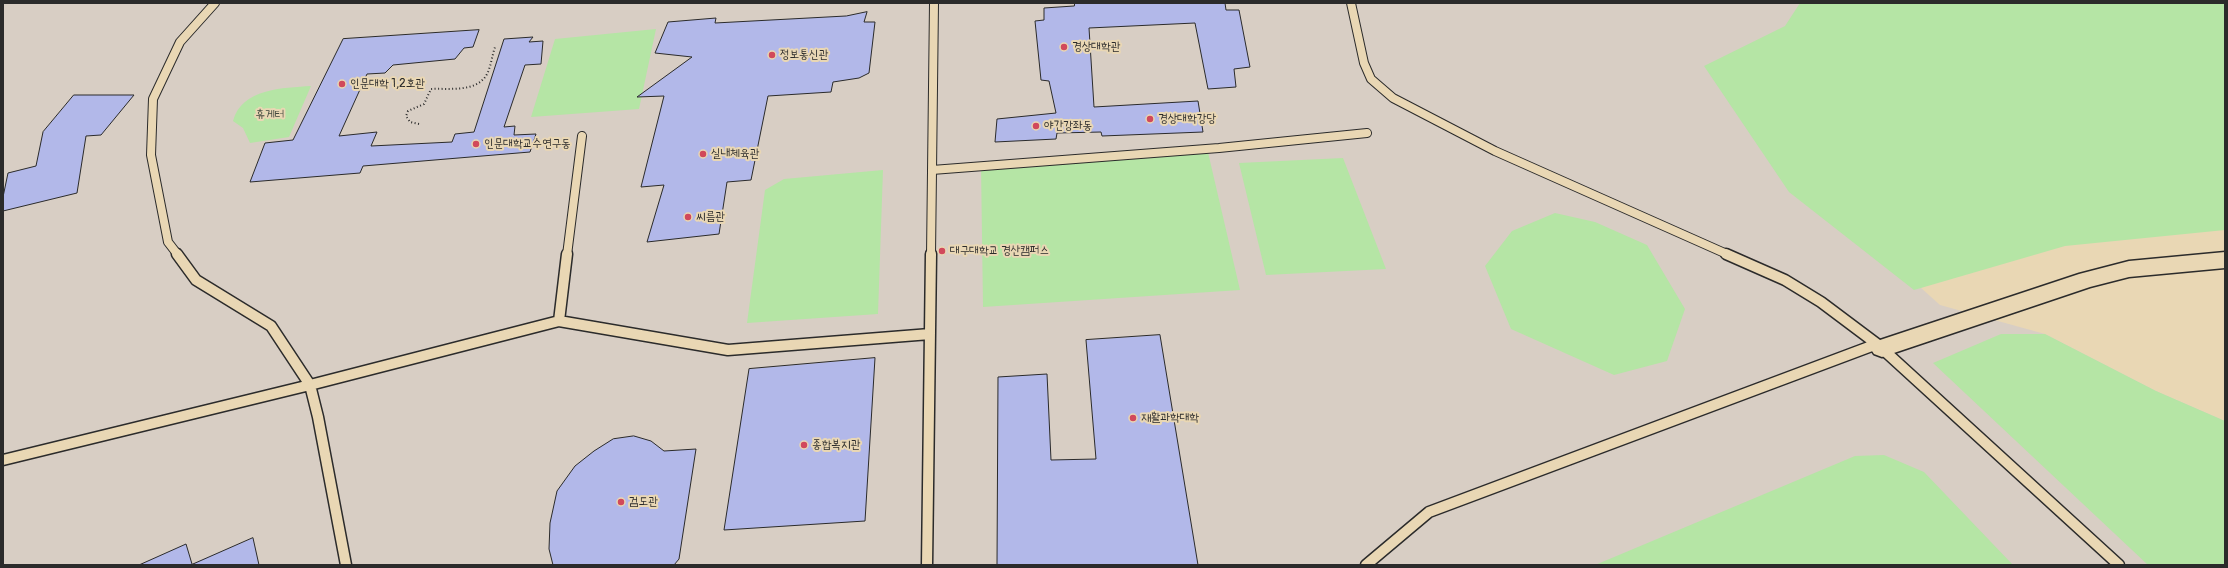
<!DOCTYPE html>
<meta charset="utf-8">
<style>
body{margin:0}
#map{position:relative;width:2228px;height:568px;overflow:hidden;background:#e9d7b4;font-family:Pangolin,sans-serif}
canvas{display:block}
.frame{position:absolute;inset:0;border:4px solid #2b2b2b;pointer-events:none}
</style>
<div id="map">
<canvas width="2228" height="568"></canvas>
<div class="frame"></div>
</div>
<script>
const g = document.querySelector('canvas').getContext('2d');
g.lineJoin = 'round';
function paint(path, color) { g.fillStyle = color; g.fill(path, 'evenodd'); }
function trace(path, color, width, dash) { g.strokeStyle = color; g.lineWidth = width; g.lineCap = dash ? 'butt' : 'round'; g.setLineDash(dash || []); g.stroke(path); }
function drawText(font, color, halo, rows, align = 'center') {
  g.font = font + ' Pangolin,"Poor Story",sans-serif'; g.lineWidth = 4; g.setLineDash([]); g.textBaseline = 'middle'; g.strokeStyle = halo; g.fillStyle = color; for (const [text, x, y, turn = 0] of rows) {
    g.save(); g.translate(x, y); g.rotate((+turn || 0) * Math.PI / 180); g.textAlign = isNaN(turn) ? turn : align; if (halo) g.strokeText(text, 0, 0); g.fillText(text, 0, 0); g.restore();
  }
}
const built = new Path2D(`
 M 3,3 L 2197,3 L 1821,198 L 1940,305 L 2045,334 L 2156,391 L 2225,421 L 2225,565 L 3,565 Z`);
const green = new Path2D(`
 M 1800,3 L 2225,3 L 2225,230 L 2065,246 L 1914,290 L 1789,192 L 1704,66 L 1785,26 Z
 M 656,29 L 639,109 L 531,117 L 555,39 Z
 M 311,86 L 289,137 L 250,143 L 243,128 L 233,121 C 242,88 283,88 311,86 Z
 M 1207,148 L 1240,290 L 983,307 L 981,166 Z
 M 1343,158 L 1386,269 L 1266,275 L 1239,163 Z
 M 883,170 L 878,314 L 747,323 L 765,190 L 784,179 Z
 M 1555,213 L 1595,222 L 1647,245 L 1685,309 L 1667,361 L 1614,375 L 1511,329 L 1485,266 L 1512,231 Z
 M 2001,334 L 2045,334 L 2156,391 L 2225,421 L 2225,565 L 2148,565 L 1933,363 Z
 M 1884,455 L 1924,472 L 2013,565 L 1595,565 L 1855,456 Z`);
const building = new Path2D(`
 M 1075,3 L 1225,3 L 1226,10 L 1239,10 L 1250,67 L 1234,69 L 1236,87 L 1208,89 L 1195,23 L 1089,28 L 1094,107 L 1198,101 L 1203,132 L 1102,136 L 1101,132 L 1057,133 L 1056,139 L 995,142 L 997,119 L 1056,113 L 1049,81 L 1041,80 L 1035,21 L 1044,20 L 1044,8 L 1074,6 Z
 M 867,12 L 864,22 L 875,22 L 869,73 L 859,78 L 833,82 L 831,92 L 768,96 L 751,180 L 727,182 L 719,234 L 647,242 L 664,185 L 641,187 L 664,96 L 637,97 L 692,57 L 655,53 L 668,22 L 716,18 L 715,23 L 846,16 Z
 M 479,30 L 473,47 L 464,48 L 455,59 L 393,65 L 385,73 L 367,74 L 339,136 L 377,132 L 371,146 L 452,142 L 455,134 L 474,132 L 504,39 L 533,37 L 529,42 L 543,41 L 541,64 L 525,65 L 504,127 L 515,126 L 514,135 L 536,134 L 530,152 L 363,166 L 360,173 L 250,182 L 265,143 L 293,140 L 343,39 Z
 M 74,95 L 134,95 L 101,135 L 86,136 L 77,193 L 3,211 L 3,197 L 8,173 L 36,166 L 43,132 Z
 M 1160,335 L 1198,565 L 997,565 L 998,377 L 1047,374 L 1051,460 L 1096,459 L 1086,340 Z
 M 875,358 L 865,521 L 724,530 L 749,369 Z
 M 634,436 L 651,441 L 664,451 L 696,449 L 679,559 L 674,565 L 553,565 L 549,549 L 550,523 L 557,491 L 575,466 L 594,451 L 613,439 Z
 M 253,538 L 259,565 L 139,565 L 186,544 L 192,564 Z`);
const path = new Path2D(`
 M 419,124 L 410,122 L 406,116 L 408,111 L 424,104 L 431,89 C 448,88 477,93 487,74 C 491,66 492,56 495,47`);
const laneFar1 = new Path2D(`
 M 1351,3 L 1364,63 L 1371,79 L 1393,98 L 1495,151 L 1729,255
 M 932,170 L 1219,148 L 1367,133
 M 178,255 L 168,242 L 151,155 L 153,99 L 180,42 L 215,3
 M 567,255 L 582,136
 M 931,255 L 934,3`);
const lane = new Path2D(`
 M 177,254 L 196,280 L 271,326 L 310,385 L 318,417 L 346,565
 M 1726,254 L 1785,280 L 1821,302 L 1877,344 L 2119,565
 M 559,321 L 567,254
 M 3,460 L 310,385 L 559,321 L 728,350 L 930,334
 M 927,565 L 931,254
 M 1366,565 L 1429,512 L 1877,344`);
const secondary = new Path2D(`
 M 2225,252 L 2225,268 L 2129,277 L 2090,287 L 1882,357 L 1874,354 L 1870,348 L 1874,342 L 2079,274 L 2129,261 Z`);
const markers = [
 [1064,47,4,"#d1495b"],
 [772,55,4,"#d1495b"],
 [342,84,4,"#d1495b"],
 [1150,119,4,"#d1495b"],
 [1036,126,4,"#d1495b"],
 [476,144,4,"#d1495b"],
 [703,154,4,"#d1495b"],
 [688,217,4,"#d1495b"],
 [942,251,4,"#d1495b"],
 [1133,418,4,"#d1495b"],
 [804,445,4,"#d1495b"],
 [621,502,4,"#d1495b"]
];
const poiNames = [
 ["경상대학관",1072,47],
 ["정보통신관",780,55],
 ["인문대학 1,2호관",350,84],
 ["경상대학강당",1158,119],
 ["야간강좌동",1044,126],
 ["인문대학교수연구동",484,144],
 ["실내체육관",711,154],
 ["씨름관",696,217],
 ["대구대학교 경산캠퍼스",950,251],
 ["재활과학대학",1141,418],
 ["종합복지관",812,445],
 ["검도관",629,502]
];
const parkNames = [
 ["휴게터",270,115]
];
paint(built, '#d8cec4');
paint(green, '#b5e5a5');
paint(building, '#b2b8e9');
trace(building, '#2b2b2b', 1);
trace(laneFar1, '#2b2b2b', 10);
trace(lane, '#2b2b2b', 13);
trace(secondary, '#2b2b2b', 3);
trace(path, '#2b2b2b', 2, [1, 2.5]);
trace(laneFar1, '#e9d7b4', 8);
trace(lane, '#e9d7b4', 10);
paint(secondary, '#e9d7b4');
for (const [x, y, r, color] of markers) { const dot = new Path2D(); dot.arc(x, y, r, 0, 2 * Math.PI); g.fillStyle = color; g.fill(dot); trace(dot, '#e9d7b4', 1.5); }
drawText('12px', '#2b2b2b', '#e9d7b4', poiNames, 'left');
drawText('12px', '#40473d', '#e9d7b4', parkNames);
</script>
